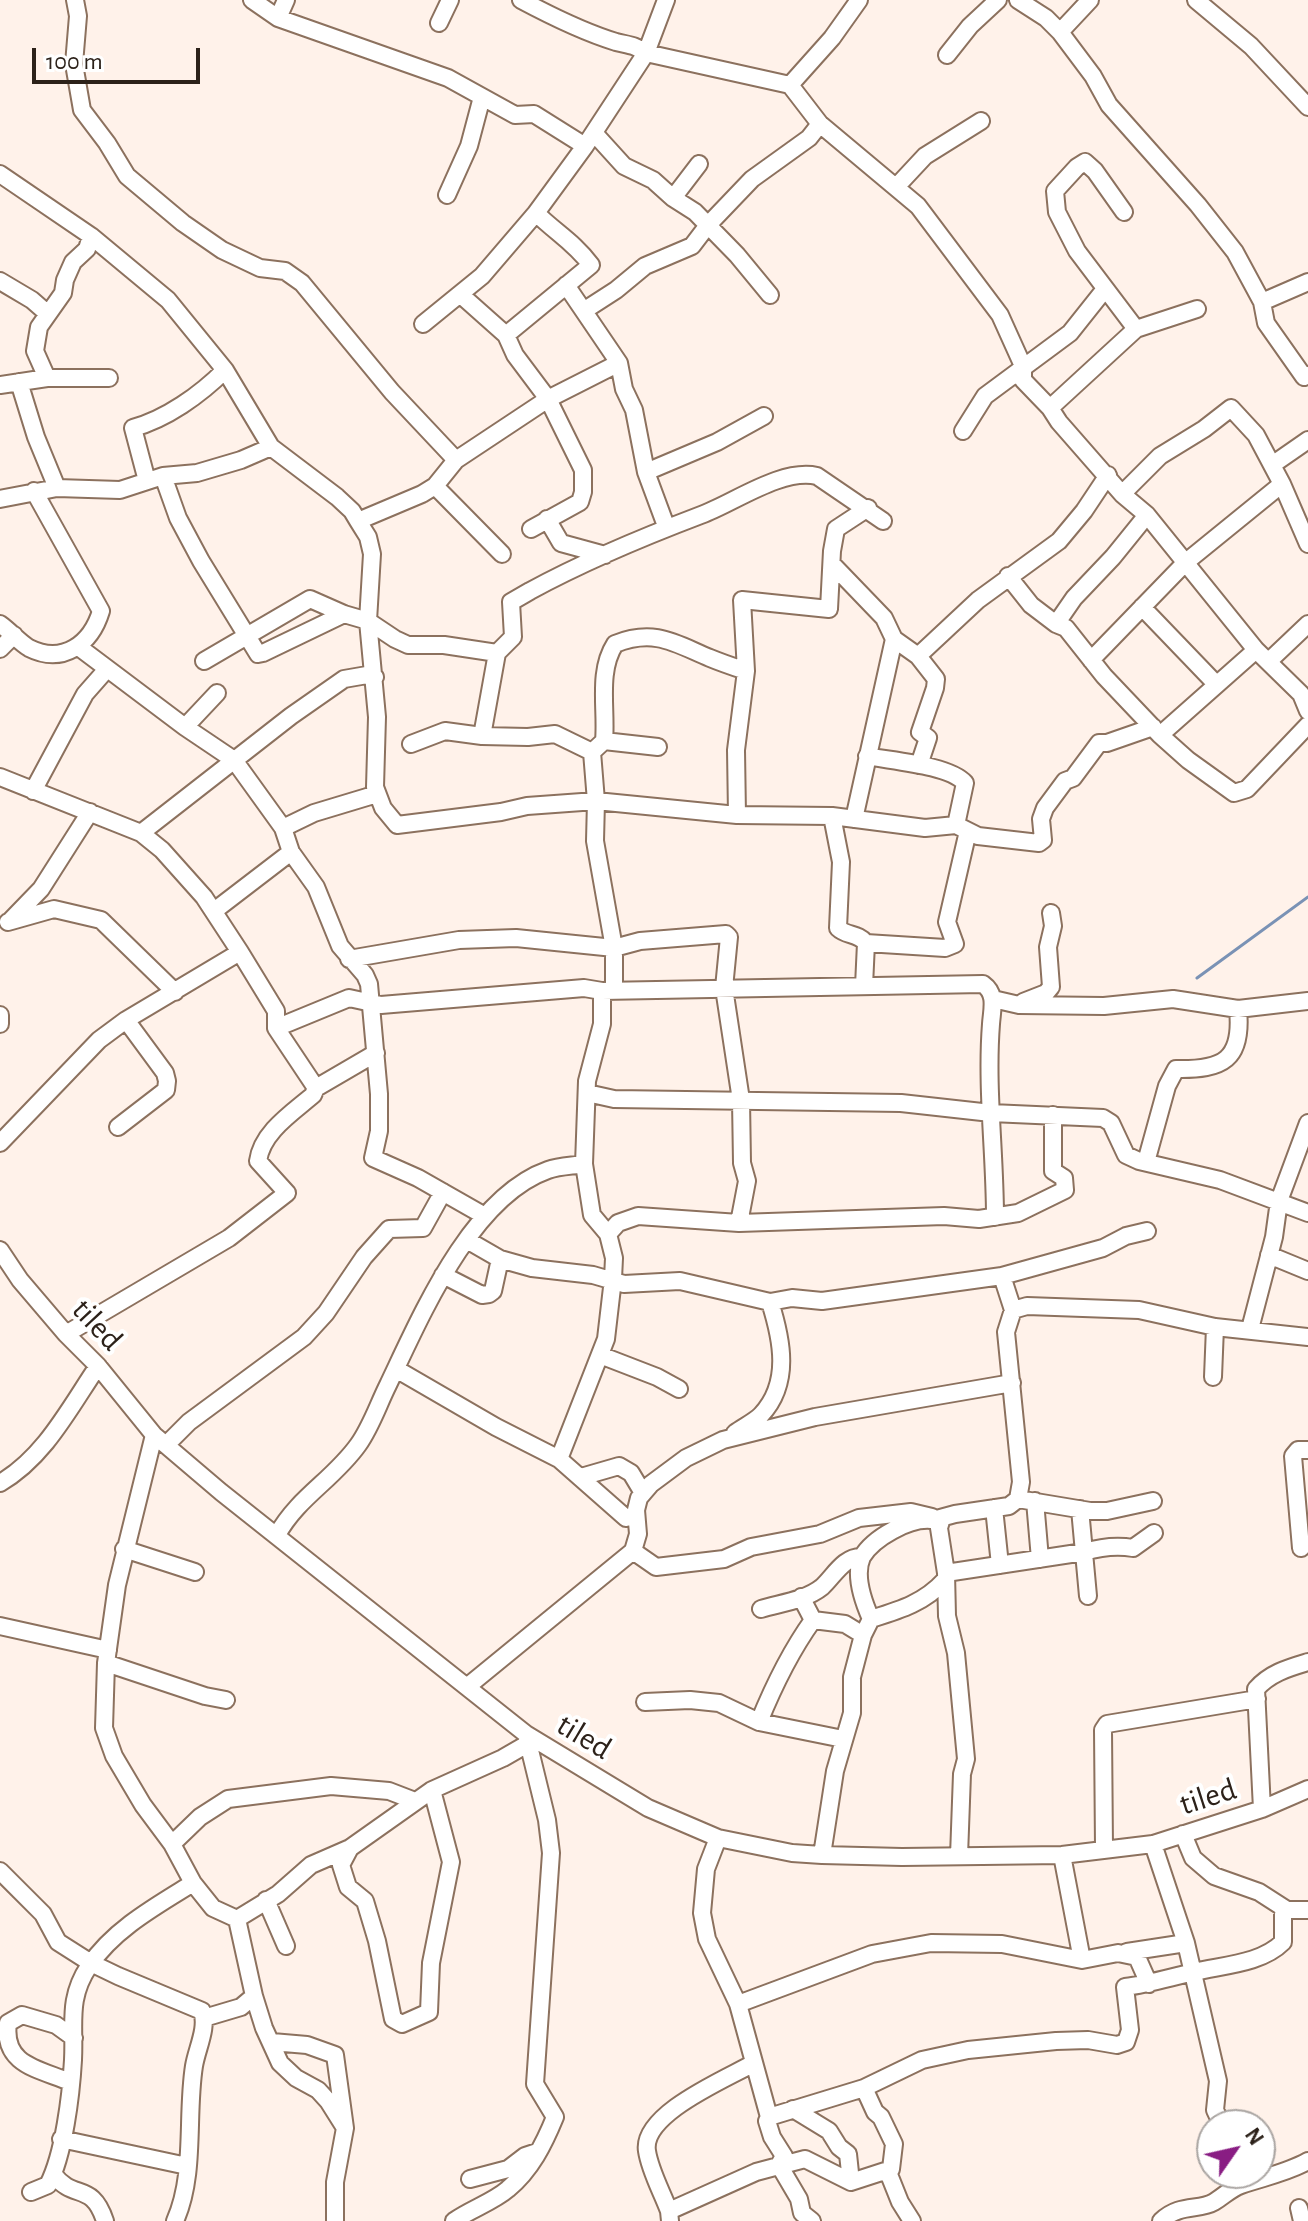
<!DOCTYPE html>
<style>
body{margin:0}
#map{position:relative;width:1308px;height:2221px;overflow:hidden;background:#fff2ea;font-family:"Alegreya Sans",sans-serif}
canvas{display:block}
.north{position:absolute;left:1196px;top:2109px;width:80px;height:80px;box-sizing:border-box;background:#fff;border:2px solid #aba6a3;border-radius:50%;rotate:56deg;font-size:22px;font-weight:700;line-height:32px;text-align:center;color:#2c2119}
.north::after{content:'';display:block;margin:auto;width:28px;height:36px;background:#891d83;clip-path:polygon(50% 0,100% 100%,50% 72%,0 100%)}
.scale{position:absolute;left:32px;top:48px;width:168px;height:36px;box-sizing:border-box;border:4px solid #2c2119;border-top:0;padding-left:10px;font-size:24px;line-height:28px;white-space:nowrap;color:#2c2119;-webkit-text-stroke:6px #fff;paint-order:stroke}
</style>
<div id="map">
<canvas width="1308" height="2221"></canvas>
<div class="north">N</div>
<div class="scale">100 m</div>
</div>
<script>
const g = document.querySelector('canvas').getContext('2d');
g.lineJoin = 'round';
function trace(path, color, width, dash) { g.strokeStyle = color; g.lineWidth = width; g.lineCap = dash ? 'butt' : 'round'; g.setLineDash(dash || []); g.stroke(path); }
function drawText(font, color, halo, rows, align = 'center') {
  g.font = font + ' "Alegreya Sans",sans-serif'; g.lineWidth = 8; g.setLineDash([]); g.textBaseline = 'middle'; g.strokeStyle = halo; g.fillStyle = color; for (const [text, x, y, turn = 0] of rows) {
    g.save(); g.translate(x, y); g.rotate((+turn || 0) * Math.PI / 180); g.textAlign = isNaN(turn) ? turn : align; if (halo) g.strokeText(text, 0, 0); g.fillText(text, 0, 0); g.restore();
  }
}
const stream = new Path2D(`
 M 1197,978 L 1308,897`);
const minor = new Path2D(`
 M 75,0 L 78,16 L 74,64 L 82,110 L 107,143 L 127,176 L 183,223 L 222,250 L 260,268 L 285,271 L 302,283 L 392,392 L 456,460
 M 252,0 L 278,18 L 448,78 L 515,115 L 534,114 L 585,146
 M 521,0 C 551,16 583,32 616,42 C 628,45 636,45 646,53 L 790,85 L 820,124 L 918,206 L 1000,315 L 1023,366 L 1023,380 L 1050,408 L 1059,422 L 1122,494 L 1147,515 L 1256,650 L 1301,694 L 1308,711
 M 1018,0 L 1046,18 L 1060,32 L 1093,76 L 1109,105 L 1198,205 L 1235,252 L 1262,302 L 1266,323 L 1304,377 L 1308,375
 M 1196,0 L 1251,46 L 1308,107
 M 278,18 L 286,0
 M 439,23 L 450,0
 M 1060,32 L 1090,0
 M 947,55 L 970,26 L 998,0
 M 790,85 L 832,38 L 859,0
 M 594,133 L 624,166 L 653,180 L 673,198 L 695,212 L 737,255 L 770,295
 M 0,174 L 91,236 L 168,300 L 225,370 L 271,447 L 337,497 L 352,511 L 358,521 L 368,537 L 372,554 L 368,621 L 377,717 L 375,787 L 383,808 L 397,825 L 501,812 L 527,806 L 596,801 L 737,815 L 832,816 L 925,828 L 956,825 L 978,836 L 1039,843 L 1043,840 L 1041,819 L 1045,808 L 1065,781 L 1073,778 L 1099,743 L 1107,743 L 1153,727
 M 897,186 L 925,156 L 981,121
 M 447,195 L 469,146 L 482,97
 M 673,198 L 699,164
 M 1124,212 L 1095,171 L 1085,162 L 1077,167 L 1055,191 L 1057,212 L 1077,251 L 1136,329
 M 0,281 L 32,300 L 48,314
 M 566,285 L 619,363 L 624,389 L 634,410 L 646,472 L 666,526
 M 461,295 L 506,335 L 515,355 L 548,399 L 583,470 L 583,492 L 580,502 L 531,529
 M 1262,302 L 1308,282
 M 585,310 L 616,290 L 645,266 L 692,246 L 708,225 L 752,179 L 809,138 L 820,124
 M 423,324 L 482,276 L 536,213 L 585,146 L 646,53 L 666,0
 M 506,335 L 591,265 C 574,242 555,232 536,213
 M 47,378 L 35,351 L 39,327 L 63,293 L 65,280 L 73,262 L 87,249 L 91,236
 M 19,382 L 36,437 L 57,488
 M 0,385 L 47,378 L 109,378
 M 1050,408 L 1136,329 L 1197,309
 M 963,431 L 985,396 L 1070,333 L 1105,289
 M 1272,465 L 1308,440
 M 646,472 L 717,442 L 764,416
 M 163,476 L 178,518 L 201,561 L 258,654 L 263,653 L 344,614
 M 147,481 L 133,428 C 166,419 200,395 225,370
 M 435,486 L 502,554
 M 1122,494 L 1160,456 L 1204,429 L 1231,408 L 1256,435 L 1282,484 L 1308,544
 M 0,499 L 57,488 L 120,490 L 163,476 L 197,473 L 241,460 L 271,447
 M 1147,515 L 1113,557 L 1074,598 L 1056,624 L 1066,628 L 1104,676 L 1160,735 L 1188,760 L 1234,793 L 1247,789 L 1308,725
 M 547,519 L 561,543 L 605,555
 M 358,521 L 422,494 L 435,486 L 456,460 L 548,399 L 619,363
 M 832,564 L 884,618 L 894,639 L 918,656 L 936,679 L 935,688 L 920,732 L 928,738 L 919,765
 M 1008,576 L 1031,605 L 1056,624
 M 1142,607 L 1216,684
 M 0,624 C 10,631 19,642 29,648 C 63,665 91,644 101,611 L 34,491
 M 80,648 L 185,727 L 234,760 L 283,828 L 291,852 L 316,887 L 340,946 L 365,975 L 369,984 L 379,1094 L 379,1131 L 373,1158 L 418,1178 L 483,1215
 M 0,649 L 14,635
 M 918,656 L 978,600 L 1059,541 L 1084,511 L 1108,475
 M 1091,660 L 1186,562 L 1282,484
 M 204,661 L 310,599 L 344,614 L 368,621 L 395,639 L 408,645 L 444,645 L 497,653
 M 1269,661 L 1308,624
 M 185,727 L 217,693
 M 1160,735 L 1256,650
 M 482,736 L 497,653 L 513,637 L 511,602 L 530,591 C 585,561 643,537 701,515 C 734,503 781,468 817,476 L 883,521
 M 604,741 L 658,747
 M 411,744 L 445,731 L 482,736 L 528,737 L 555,734 L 592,752
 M 592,752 L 604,741 C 607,710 597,672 615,644 C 655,628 676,644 710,658 C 722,663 734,667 746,671
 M 592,752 L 596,801 L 595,841 L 614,948 L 614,990
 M 867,756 C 891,761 949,765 965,783 L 956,825
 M 0,777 L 141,833 L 162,850 L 204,897 L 240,952 L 276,1011 L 276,1028 L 316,1088
 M 33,791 L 85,694 L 107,669
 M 737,815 L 736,750 L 746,671 L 742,600 L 829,609 L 832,551 L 836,529 L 868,508
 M 832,816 L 841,862 L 838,928 C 846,936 858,933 866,943 L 945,948 L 955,944 L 947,922 L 968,831
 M 854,819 L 894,639
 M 283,828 L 314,813 L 377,794
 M 141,833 L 291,716 L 344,679 L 367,675 L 375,677
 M 214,911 L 291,852
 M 11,920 L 41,889 L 90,812
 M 8,922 L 54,909 L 101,920 L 175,992
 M 349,959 L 459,940 L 516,938 L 614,948 L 640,941 L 726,934 L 729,937 L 724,988 L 741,1100 L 742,1163 L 747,1181 L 739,1223
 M 864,986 L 866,943
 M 993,999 L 1019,1005 L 1104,1006 L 1173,999 L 1238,1009 L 1308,1001
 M 1023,1002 L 1046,993 L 1051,987 L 1048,947 L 1053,926 L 1051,913
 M 0,1015 L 0,1024
 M 276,1028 L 349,998 L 381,1005 L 584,988 L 602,991 L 983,984 C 997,994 992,1009 991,1024 C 986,1088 995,1153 995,1217
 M 587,1093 L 614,1099 L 901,1103 L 991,1113 L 1103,1118 L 1111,1123 L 1126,1155 L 1139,1161 L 1220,1180 L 1308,1213
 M 118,1127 L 166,1090 L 167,1081 L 165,1073 L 126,1020
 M 0,1143 L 99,1040 L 126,1020 L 240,952
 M 1146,1162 L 1167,1086 L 1176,1069 C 1223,1070 1243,1060 1238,1009
 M 608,1234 L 618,1223 L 638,1216 L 739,1223 L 944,1216 L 979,1219 L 1018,1213 L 1065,1190 L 1064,1178 L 1053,1171 L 1053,1115
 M 467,1240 L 500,1259 L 532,1268 L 593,1275 L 624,1284 L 680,1281 L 770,1302 L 792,1298 L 822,1301 L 1002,1276 L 1103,1248 L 1126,1236 L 1147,1231
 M 0,1250 L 20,1280 L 66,1334 L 98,1366 L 154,1435 L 221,1492 L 526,1734 L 648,1808 L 718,1838 L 792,1853 L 822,1855 L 902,1857 L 1062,1855 L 1153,1844 L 1262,1809 L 1308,1789
 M 1269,1255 L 1308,1271
 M 443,1275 L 482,1295 L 489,1294 L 493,1291 L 500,1259
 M 1002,1276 L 1013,1310 L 1006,1332 L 1021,1482 L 1018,1499
 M 1013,1310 L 1027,1306 L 1139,1310 L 1215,1327 L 1308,1337
 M 1250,1329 L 1274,1237 L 1279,1201 L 1308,1123
 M 66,1334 L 229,1238 L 287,1193 L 258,1161 C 262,1132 292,1113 313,1095 L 316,1088 L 376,1053
 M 600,1355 L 657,1377 L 679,1389
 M 396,1369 L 496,1427 L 559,1459 L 626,1518 L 636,1516
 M 1213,1377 L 1215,1327
 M 735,1433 C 743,1427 754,1422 761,1415 C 791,1383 782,1340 770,1302
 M 154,1435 L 117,1585 L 106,1663 L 104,1728 L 114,1756 L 143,1805 L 172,1844 L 193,1883 L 213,1908 L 237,1919 L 254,1996 L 264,2028 L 280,2063 L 296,2078 L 318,2090 L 328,2101 L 345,2128
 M 166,1445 L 189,1422 L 304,1337 L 326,1313 L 364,1257 L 389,1229 L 423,1228 L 443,1192
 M 559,1459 L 606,1339 L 613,1279 L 614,1258 L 608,1234 L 592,1215 L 584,1164 L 587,1081 L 602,1024 L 602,991
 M 581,1477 L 619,1466 L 631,1473 L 643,1493
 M 0,1483 C 45,1457 70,1407 98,1366
 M 1035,1501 L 1040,1559
 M 994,1508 L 1000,1565
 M 1080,1509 L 1088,1596
 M 942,1518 L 939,1528 L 946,1573 L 947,1616 L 956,1653 L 966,1759 L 962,1774 L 959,1856
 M 277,1535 C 298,1497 333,1480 358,1445 C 371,1427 378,1405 388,1385 C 421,1316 471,1197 548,1170 C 559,1166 572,1166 584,1164
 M 1301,1548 L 1293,1456 L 1298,1450 L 1308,1450
 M 124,1549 L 195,1572
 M 633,1551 L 656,1567 L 724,1559 L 751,1547 L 820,1534 L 859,1518 L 911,1512 L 932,1517 L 933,1520 L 955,1514 L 1009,1506 L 1018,1499 L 1090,1511 L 1107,1511 L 1153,1501
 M 946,1573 L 1084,1552 C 1101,1547 1115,1545 1133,1548 L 1154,1533
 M 801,1597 L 813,1620 L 845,1624 L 863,1635
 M 761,1609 C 781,1603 806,1600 822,1587 C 834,1576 844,1556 862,1557 C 873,1538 909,1518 931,1520
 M 871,1619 C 900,1610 924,1603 945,1580
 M 0,1626 L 108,1650
 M 106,1663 L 205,1696 L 226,1700
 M 468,1686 L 633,1551 L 638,1534 L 636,1510 L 639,1498 L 651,1484 L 686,1458 L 723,1440 L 815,1417 L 1012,1383
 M 645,1702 L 690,1700 L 719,1703 L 759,1722 L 843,1739
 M 759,1722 C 774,1685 790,1652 813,1620
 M 1262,1809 L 1256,1689 C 1270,1673 1288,1668 1308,1662
 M 1183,1834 L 1193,1858 L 1214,1876 L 1259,1892 L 1287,1910 L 1308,1910
 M 718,1838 L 706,1869 L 702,1913 L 707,1939 L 738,2004 L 769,2117 L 864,2088 L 922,2060 L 968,2050 L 1056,2041 L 1088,2040 L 1117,2045 L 1126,2042 L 1130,2030 L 1125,1987 C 1149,1984 1171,1977 1194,1972 C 1223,1965 1261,1964 1283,1942 L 1283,1914 L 1287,1910
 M 172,1844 L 200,1817 L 228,1799 L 331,1786 L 389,1791 L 415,1801
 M 1153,1844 L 1186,1943 L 1218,2081 L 1215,2110 L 1222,2125
 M 350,1848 L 341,1865 L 348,1887 L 365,1901 L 377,1941 L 393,2019 L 402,2024 L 429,2012 L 431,1963 L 451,1862 L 432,1790
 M 1104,1848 L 1103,1730 L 1107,1724 L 1257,1699
 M 822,1855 L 835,1771 L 852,1713 L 852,1677 L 863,1635 L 871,1619 C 863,1601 854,1575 862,1557
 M 1062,1855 L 1082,1960
 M 0,1871 L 43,1914 L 58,1942 L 91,1963 L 118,1976 L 202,2011 C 208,2028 197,2048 194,2066 C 186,2116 196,2174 175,2221
 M 266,1900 L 286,1946
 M 237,1919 L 278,1894 L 311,1865 L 350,1848 L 432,1790 L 503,1758 L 529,1743
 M 1127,1952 L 1186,1943
 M 738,2004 L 872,1954 L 931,1943 L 1002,1944 L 1082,1960 L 1118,1953 L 1137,1957 L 1149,1984
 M 204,2018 L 241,2007 L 254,1996
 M 272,2042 L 307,2045 L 335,2055 L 345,2128 L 335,2182 L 335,2221
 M 70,2082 C 39,2069 2,2065 8,2023 L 22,2015 L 56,2025 L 74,2038
 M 793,2109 L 829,2131 L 839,2147 L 848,2154 L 851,2182
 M 769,2117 L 767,2121 L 772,2137 L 784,2156 L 779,2165 L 799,2199 L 802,2213 L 812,2221
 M 61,2139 L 187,2166
 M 888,2172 L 900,2202 L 912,2221
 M 54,2175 C 74,2201 92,2181 105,2221
 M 470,2179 L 508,2169 L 525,2156 L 537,2152
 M 851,2182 L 891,2169 L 894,2144 L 881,2117 L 875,2112 L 864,2088
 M 31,2192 L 48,2185 C 64,2154 71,2095 73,2060 C 75,2024 67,1999 89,1966 C 114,1929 156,1906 193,1883
 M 1299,2208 L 1302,2221
 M 669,2211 L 756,2172 L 805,2159 L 851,2182
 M 454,2221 C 471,2209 493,2202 508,2189 C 531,2170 544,2144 555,2117 L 535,2084 L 551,1853 L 547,1820 L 526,1734
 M 670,2221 L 669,2211 C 662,2192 650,2171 647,2151 C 641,2114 726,2079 754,2063
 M 1161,2221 C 1180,2203 1199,2211 1214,2202 C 1224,2196 1230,2189 1241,2185 C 1264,2177 1287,2173 1308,2161`);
const streetNames = [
 ["tiled",97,1325,47],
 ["tiled",584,1737,31],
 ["tiled",1208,1797,-18]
];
trace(stream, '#7a92b5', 3);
trace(minor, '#8c715e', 20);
trace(minor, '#fff', 16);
drawText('32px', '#2c2119', '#fff', streetNames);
</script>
